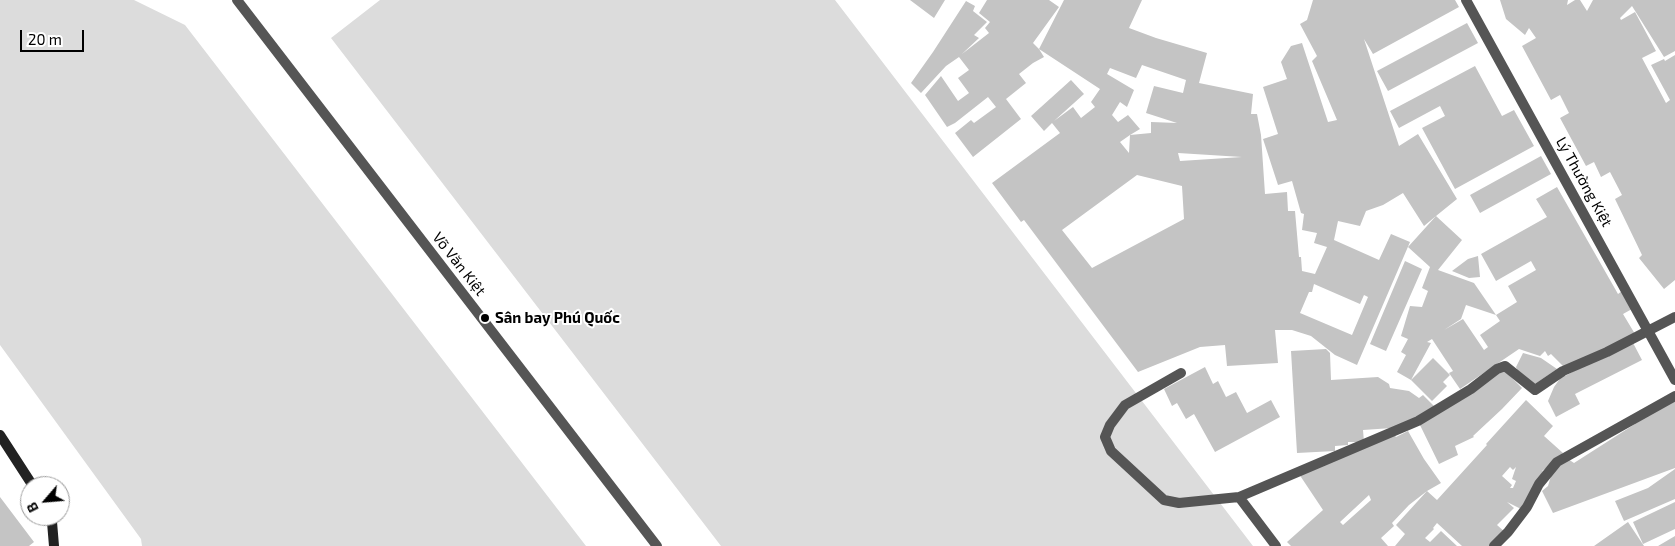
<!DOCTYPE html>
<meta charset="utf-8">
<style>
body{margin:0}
#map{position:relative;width:1675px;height:546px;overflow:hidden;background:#fff;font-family:"Exo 2",sans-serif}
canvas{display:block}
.north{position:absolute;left:20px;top:476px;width:50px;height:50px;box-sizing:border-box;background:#fff;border:1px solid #999;border-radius:50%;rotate:243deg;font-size:14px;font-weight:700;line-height:20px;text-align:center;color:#000}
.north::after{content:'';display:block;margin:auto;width:18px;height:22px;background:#000;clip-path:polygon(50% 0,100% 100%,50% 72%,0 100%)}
.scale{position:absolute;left:20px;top:30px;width:64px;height:22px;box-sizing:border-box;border:2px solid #000;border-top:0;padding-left:6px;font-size:15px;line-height:18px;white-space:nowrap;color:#000;-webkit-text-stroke:4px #fff;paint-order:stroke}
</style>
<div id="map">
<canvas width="1675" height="546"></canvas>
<div class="north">B</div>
<div class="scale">20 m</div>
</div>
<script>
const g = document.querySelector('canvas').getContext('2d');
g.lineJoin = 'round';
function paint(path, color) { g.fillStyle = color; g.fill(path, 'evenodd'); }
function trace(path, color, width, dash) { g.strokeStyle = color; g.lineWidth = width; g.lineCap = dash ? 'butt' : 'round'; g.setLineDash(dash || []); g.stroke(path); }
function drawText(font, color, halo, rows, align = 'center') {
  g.font = font + ' "Exo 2",sans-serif'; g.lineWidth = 4; g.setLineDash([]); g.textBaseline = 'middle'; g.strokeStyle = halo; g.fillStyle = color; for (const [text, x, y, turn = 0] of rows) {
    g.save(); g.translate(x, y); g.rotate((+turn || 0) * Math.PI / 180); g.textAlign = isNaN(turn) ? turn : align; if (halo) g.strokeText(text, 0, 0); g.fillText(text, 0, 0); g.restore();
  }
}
const green = new Path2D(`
 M 0,0 L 134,0 L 185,25 L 586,546 L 142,546 L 141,539 L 0,345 Z
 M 380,0 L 835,0 L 1253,546 L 721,546 L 331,38 Z`);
const building = new Path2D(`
 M 910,0 L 945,0 L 934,18 Z
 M 987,0 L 1049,0 L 1059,7 L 1033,43 L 1039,49 L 1044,57 L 1033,63 L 1019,74 L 1026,83 L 1006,99 L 1021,119 L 973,157 L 955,133 L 971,120 L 974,123 L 996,107 L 988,97 L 955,123 L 947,127 L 925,95 L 941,76 L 958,101 L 969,93 L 958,78 L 969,70 L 959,57 L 946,66 L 921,93 L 911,83 L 933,52 L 966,1 L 975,6 L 973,11 L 987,22 L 974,35 L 979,38 L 962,54 L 989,33 L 985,28 L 990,22 L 979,13 Z
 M 1064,0 L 1142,0 L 1129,28 L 1156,38 L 1207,53 L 1199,83 L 1253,94 L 1251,114 L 1257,114 L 1261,135 L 1265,194 L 1287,192 L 1288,211 L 1295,211 L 1299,257 L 1301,257 L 1302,271 L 1315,274 L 1327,247 L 1314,243 L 1317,233 L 1302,230 L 1304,214 L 1301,213 L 1292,181 L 1278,185 L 1263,139 L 1278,134 L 1263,87 L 1287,79 L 1281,62 L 1291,46 L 1302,43 L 1328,122 L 1337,120 L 1312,61 L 1317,56 L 1300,24 L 1307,20 L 1313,0 L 1455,0 L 1459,7 L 1373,54 L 1364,39 L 1399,146 L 1418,134 L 1457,199 L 1436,216 L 1462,240 L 1438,270 L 1474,283 L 1496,315 L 1517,302 L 1508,286 L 1536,270 L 1531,261 L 1496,281 L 1481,254 L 1547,217 L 1536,199 L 1557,187 L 1618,294 L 1622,291 L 1632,309 L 1623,314 L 1635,334 L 1566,369 L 1551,354 L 1548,356 L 1545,351 L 1540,356 L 1519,349 L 1460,389 L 1449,373 L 1453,371 L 1432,339 L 1427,342 L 1431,343 L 1411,380 L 1397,372 L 1406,355 L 1401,352 L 1408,339 L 1401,336 L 1410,306 L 1422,307 L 1428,291 L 1422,288 L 1430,267 L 1408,247 L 1436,216 L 1424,226 L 1403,193 L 1383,205 L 1366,211 L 1360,226 L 1338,221 L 1334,240 L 1379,260 L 1391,234 L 1410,242 L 1407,249 L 1357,365 L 1335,355 L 1311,336 L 1292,330 L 1275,330 L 1278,363 L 1227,366 L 1225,345 L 1200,347 L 1138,372 L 1024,220 L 1021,222 L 992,183 L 1060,133 L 1052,123 L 1044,131 L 1031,116 L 1071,80 L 1084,94 L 1054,121 L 1073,107 L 1081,118 L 1095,107 L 1091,102 L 1100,89 L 1039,49 ZM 1142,65 L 1186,80 L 1183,93 L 1154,86 L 1146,113 L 1177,123 L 1151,122 L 1151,133 L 1130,135 L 1140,129 L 1128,115 L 1118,122 L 1112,115 L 1120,102 L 1127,107 L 1134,90 L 1107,74 L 1110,68 L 1136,78 ZM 1130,135 L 1129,153 L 1120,142 ZM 1178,153 L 1242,157 L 1180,161 ZM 1137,175 L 1182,186 L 1184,219 L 1092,268 L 1062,230 ZM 1314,284 L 1360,304 L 1364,295 L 1368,297 L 1352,335 L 1300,313 L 1309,292 L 1312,292 ZM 1466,305 L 1496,315 L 1500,321 L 1480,335 L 1488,347 L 1484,350 L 1463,319 L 1444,330 L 1461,319 Z
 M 1500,0 L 1568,0 L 1567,5 L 1575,0 L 1580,0 L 1587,11 L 1593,0 L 1675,0 L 1675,51 L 1664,57 L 1632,6 L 1620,18 L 1621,20 L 1635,12 L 1656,51 L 1642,58 L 1666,103 L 1670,100 L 1651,65 L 1664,59 L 1665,61 L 1675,55 L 1675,280 L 1664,289 L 1639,258 L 1642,255 L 1615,199 L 1622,195 L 1610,172 L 1601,177 L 1594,162 L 1586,166 L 1560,118 L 1569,113 L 1560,95 L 1551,100 L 1522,46 L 1536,38 L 1529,28 L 1525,35 L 1506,19 Z
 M 1467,23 L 1478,43 L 1388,91 L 1377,71 Z
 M 1475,66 L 1502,116 L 1514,110 L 1534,146 L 1455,189 L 1422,128 L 1445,116 L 1440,106 L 1399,128 L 1390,111 Z
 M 1541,156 L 1551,174 L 1480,213 L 1470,195 Z
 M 1478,256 L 1480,277 L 1469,278 L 1452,271 L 1468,259 Z
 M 1405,261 L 1422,269 L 1386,351 L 1370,344 Z
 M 1632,341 L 1642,360 L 1575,394 L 1580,404 L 1556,417 L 1548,401 L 1554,387 L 1564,373 L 1565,376 Z
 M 1326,349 L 1330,353 L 1331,380 L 1378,377 L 1389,384 L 1390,388 L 1409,391 L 1419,398 L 1423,395 L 1436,408 L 1392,428 L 1363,430 L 1364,442 L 1348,442 L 1348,445 L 1335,446 L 1335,451 L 1297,453 L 1291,351 Z
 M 1523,353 L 1541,358 L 1557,369 L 1535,384 L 1519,374 L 1516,367 Z
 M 1433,358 L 1450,375 L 1443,382 L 1447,386 L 1432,401 L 1411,380 Z
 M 1205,367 L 1213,384 L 1218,381 L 1226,397 L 1236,392 L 1247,413 L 1271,400 L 1280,417 L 1215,452 L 1194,414 L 1186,419 L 1177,403 L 1172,406 L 1164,389 Z
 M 1503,369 L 1522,388 L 1502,409 L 1473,436 L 1474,437 L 1455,446 L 1458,455 L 1439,464 L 1419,423 Z
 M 1675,399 L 1675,468 L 1553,513 L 1542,491 L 1548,486 L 1553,469 L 1568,459 L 1574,463 L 1635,424 L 1633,422 Z
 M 1526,400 L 1553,426 L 1544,436 L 1563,453 L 1559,458 L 1542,471 L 1543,471 L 1523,510 L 1507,502 L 1514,508 L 1497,525 L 1506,533 L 1494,546 L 1462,546 L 1437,523 L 1433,528 L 1434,529 L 1425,538 L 1430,542 L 1441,531 L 1457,546 L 1395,546 L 1405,534 L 1396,525 L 1427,491 L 1437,500 L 1487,445 L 1486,444 ZM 1510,467 L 1513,470 L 1516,467 L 1512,479 L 1516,481 L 1513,488 L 1510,488 L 1512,485 L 1502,476 Z
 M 1408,431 L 1424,459 L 1441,483 L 1427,491 L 1409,505 L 1392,523 L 1394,526 L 1381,538 L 1388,546 L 1291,546 L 1287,542 L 1323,510 L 1299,474 L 1393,433 L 1396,437 ZM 1369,495 L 1371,500 L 1343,525 L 1340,522 Z
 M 1675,469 L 1675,499 L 1624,521 L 1615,501 L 1648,488 Z
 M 0,497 L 34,542 L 29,546 L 0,546 Z
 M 1675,502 L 1675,529 L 1643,544 L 1633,522 Z
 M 1628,522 L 1644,546 L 1594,546 Z
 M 1675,536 L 1675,546 L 1658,546 Z`);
const minor = new Path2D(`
 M 1181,373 L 1125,405 L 1110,425 L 1105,437 L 1111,451 L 1164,500 L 1179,503 L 1239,497 L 1276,546
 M 1239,497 L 1418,421 L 1471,389 L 1497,369 L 1505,366 L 1535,390 L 1563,371 L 1607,352 L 1675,317
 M 1494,546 L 1508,532 L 1527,507 L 1539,484 L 1557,462 L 1675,396`);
const tertiary = new Path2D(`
 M 237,0 L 657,546
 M 1466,0 L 1675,380`);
const secondary = new Path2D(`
 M 0,435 L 33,486
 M 49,516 L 52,522 L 54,546`);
const markers = [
 [485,318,5,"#000"]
];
const streetNames = [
 ["Lý Thường Kiệt",1584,182,61],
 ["Võ Văn Kiệt",459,264,52]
];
const poiNames = [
 ["Sân bay Phú Quốc",495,318]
];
paint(green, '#dcdcdc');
paint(building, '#c4c4c4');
trace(minor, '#555', 10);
trace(tertiary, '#555', 10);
trace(secondary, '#222', 10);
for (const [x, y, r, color] of markers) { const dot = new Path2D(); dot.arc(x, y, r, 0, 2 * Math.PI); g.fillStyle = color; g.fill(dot); trace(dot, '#fff', 2); }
drawText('15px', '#000', '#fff', streetNames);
drawText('bold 15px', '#000', '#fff', poiNames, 'left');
</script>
